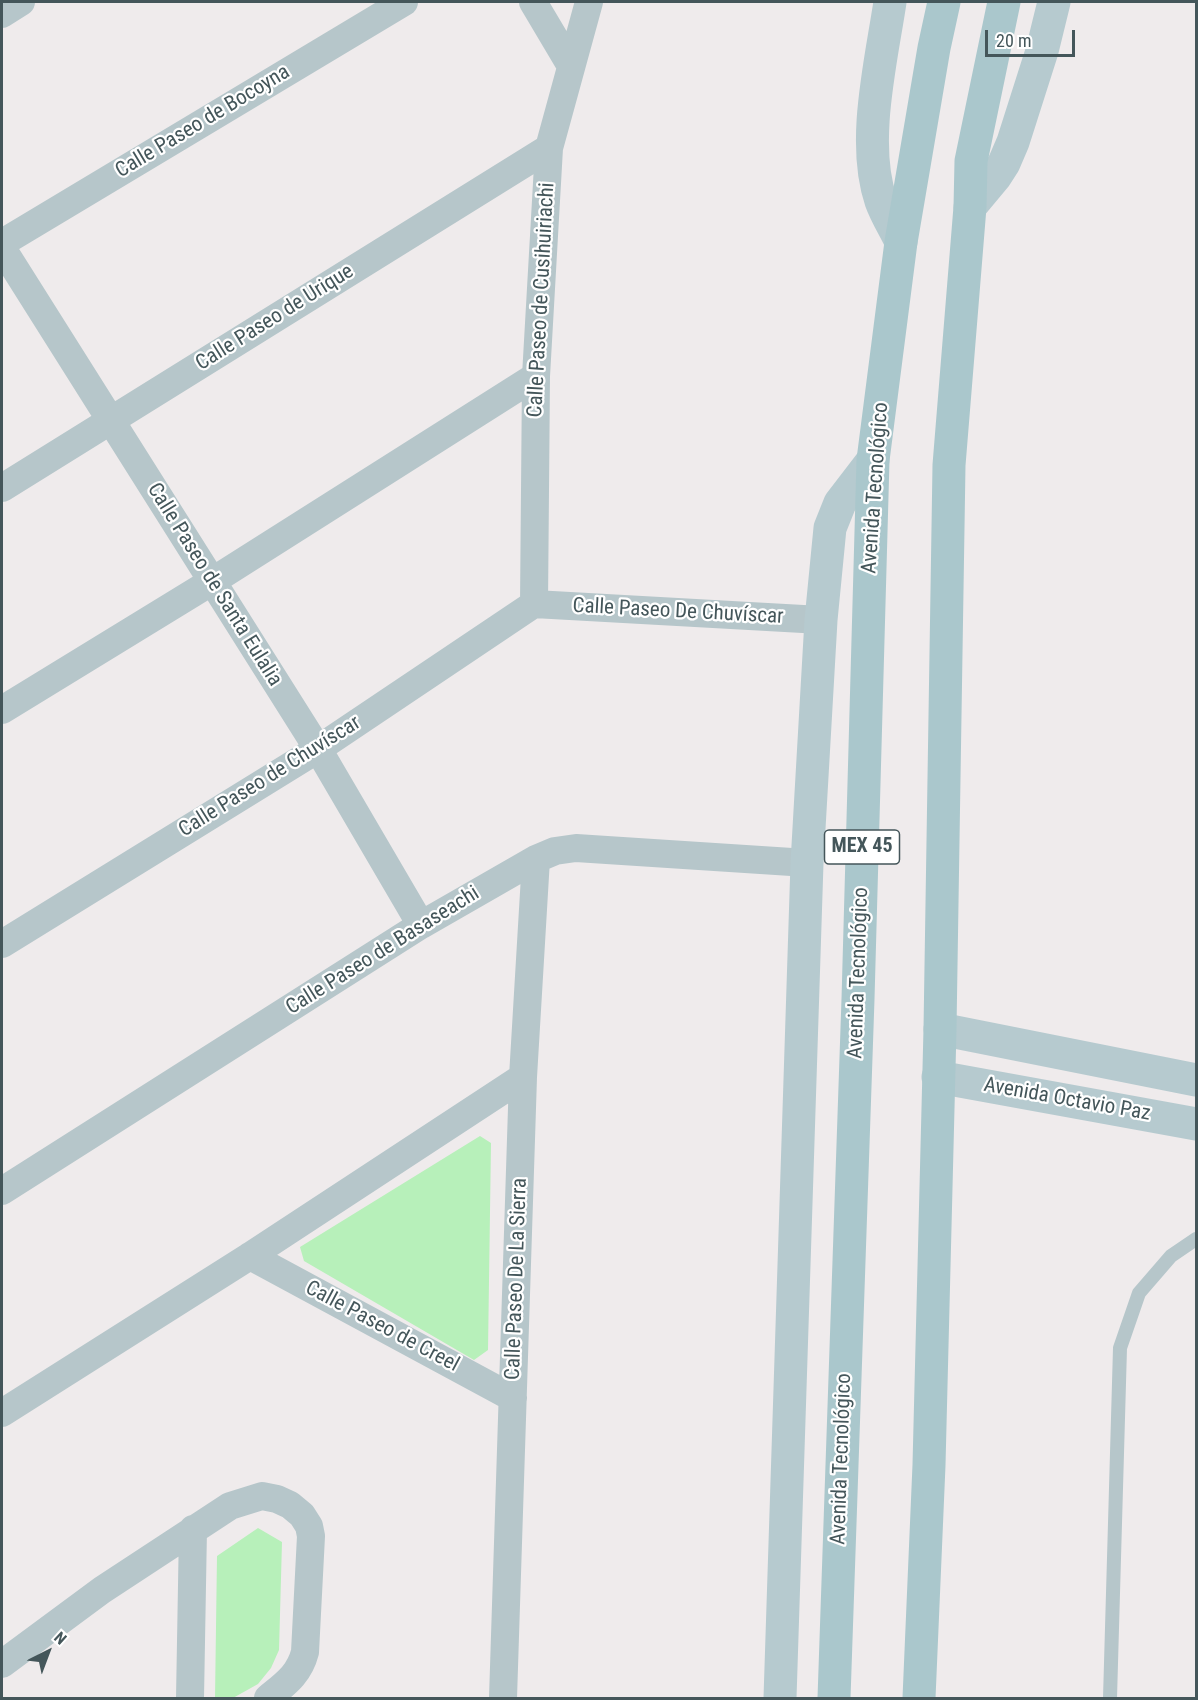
<!DOCTYPE html>
<meta charset="utf-8">
<style>
body{margin:0}
#map{position:relative;width:1198px;height:1700px;overflow:hidden;background:#efebec;font-family:"Roboto Condensed",sans-serif}
canvas{display:block}
.frame{position:absolute;inset:0;border:3px solid #44565a;pointer-events:none}
.north{position:absolute;left:18px;top:1622px;width:60px;height:60px;-webkit-text-stroke:4px #fff;paint-order:stroke;rotate:42deg;font-size:16px;font-weight:700;line-height:24px;text-align:center;color:#44565a}
.north::after{content:'';display:block;margin:auto;width:21px;height:27px;background:#44565a;clip-path:polygon(50% 0,100% 100%,50% 72%,0 100%)}
.scale{position:absolute;left:985px;top:30px;width:90px;height:27px;box-sizing:border-box;border:3px solid #44565a;border-top:0;padding-left:8px;font-size:18px;line-height:21px;white-space:nowrap;color:#44565a;-webkit-text-stroke:4px #fff;paint-order:stroke}
</style>
<div id="map">
<canvas width="1198" height="1700"></canvas>
<div class="frame"></div>
<div class="north">N</div>
<div class="scale">20 m</div>
</div>
<script>
const g = document.querySelector('canvas').getContext('2d');
g.lineJoin = 'round';
function paint(path, color) { g.fillStyle = color; g.fill(path, 'evenodd'); }
function trace(path, color, width, dash) { g.strokeStyle = color; g.lineWidth = width; g.lineCap = dash ? 'butt' : 'round'; g.setLineDash(dash || []); g.stroke(path); }
function drawText(font, color, halo, rows, align = 'center') {
  g.font = font + ' "Roboto Condensed",sans-serif'; g.lineWidth = 4.5; g.setLineDash([]); g.textBaseline = 'middle'; g.strokeStyle = halo; g.fillStyle = color; for (const [text, x, y, turn = 0] of rows) {
    g.save(); g.translate(x, y); g.rotate((+turn || 0) * Math.PI / 180); g.textAlign = isNaN(turn) ? turn : align; if (halo) g.strokeText(text, 0, 0); g.fillText(text, 0, 0); g.restore();
  }
}
const green = new Path2D(`
 M 480,1136 L 491,1143 L 488,1350 L 474,1360 L 304,1261 L 300,1247 Z
 M 258,1528 L 282,1542 L 279,1650 L 271,1668 L 258,1684 L 233,1698 L 215,1698 L 217,1556 Z`);
const lane = new Path2D(`
 M 1110,1698 L 1120,1348 L 1139,1293 L 1171,1256 L 1196,1239`);
const street = new Path2D(`
 M 533,2 L 571,66
 M 2,14 L 21,2
 M 2,243 L 404,2
 M 2,248 L 318,749 L 421,925
 M 2,488 L 549,148
 M 534,604 L 536,376 L 549,148 L 589,2
 M 534,604 L 821,620
 M 2,710 L 211,582 L 536,376
 M 2,944 L 318,749 L 534,604
 M 2,1191 L 421,925 L 536,859 L 555,851 L 576,848 L 807,863
 M 250,1256 L 513,1398
 M 2,1413 L 250,1256 L 523,1077
 M 2,1664 L 102,1590 L 230,1506 L 262,1496 L 277,1499 L 290,1505 L 302,1515 L 309,1526 L 311,1536 L 305,1652 C 299,1675 285,1684 268,1698
 M 190,1698 L 193,1529
 M 503,1698 L 523,1077 L 536,859`);
const secondary = new Path2D(`
 M 890,2 C 881,62 861,143 881,201 C 886,215 895,229 901,242
 M 970,207 L 995,177 L 1004,163 L 1013,142 L 1042,51 L 1054,2
 M 940,1029 L 1196,1080
 M 938,1077 L 1196,1124
 M 780,1698 L 807,863 L 821,620 L 830,528 L 840,503 L 873,460`);
const primary = new Path2D(`
 M 834,1698 L 858,999 L 873,460 L 901,242 L 934,48 L 944,2
 M 919,1698 L 929,1465 L 940,1029 L 949,465 L 970,207 L 971,161 L 1004,2`);
const shields = [
 [862,847,75]
];
const shieldNames = [
 ["MEX 45",862,847]
];
const streetNames = [
 ["Calle Paseo de Bocoyna",203,122,-31],
 ["Calle Paseo de Cusihuiriachi",542,300,-87],
 ["Calle Paseo de Urique",275,318,-32],
 ["Avenida Tecnológico",876,488,-86],
 ["Calle Paseo de Santa Eulalia",214,585,58],
 ["Calle Paseo De Chuvíscar",678,612,3],
 ["Calle Paseo de Chuvíscar",270,777,-32],
 ["Calle Paseo de Basaseachi",383,951,-32],
 ["Avenida Tecnológico",859,973,-88],
 ["Avenida Octavio Paz",1067,1100,10],
 ["Calle Paseo De La Sierra",517,1279,-88],
 ["Calle Paseo de Creel",382,1327,28],
 ["Avenida Tecnológico",842,1459,-88]
];
paint(green, '#b7f0ba');
trace(lane, '#b6c6ca', 14);
trace(street, '#b6c6ca', 28);
trace(secondary, '#b6cacf', 33);
trace(primary, '#aac7cc', 33);
for (const [x, y, w] of shields) { const box = new Path2D(); box.roundRect(x - w / 2, y - 17, w, 34, 4.5); g.fillStyle = '#fff'; g.fill(box); trace(box, '#44565a', 1.5); }
drawText('bold 20px', '#44565a', null, shieldNames);
drawText('21px', '#44565a', '#fff', streetNames);
</script>
